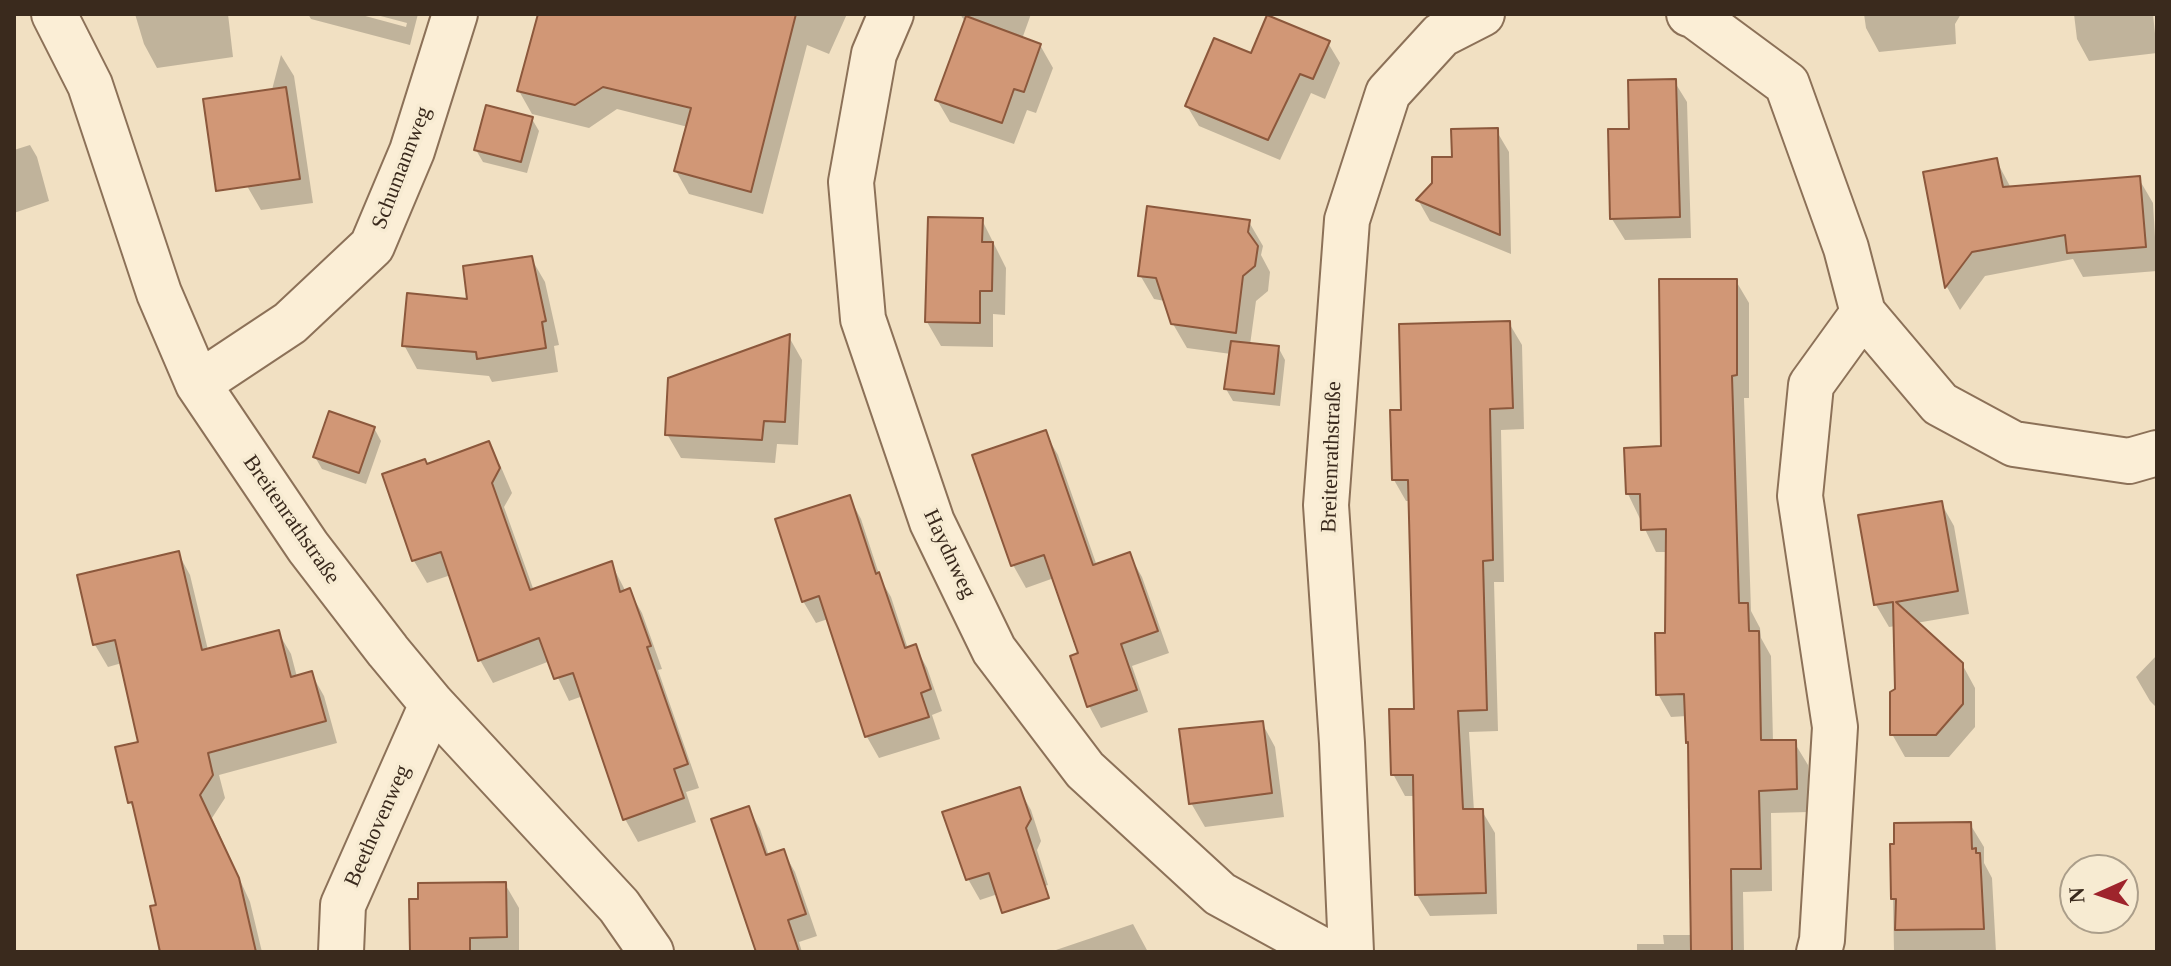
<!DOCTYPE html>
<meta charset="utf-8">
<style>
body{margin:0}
#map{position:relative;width:2171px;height:966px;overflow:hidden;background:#f1e0c2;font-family:"Times New Roman",serif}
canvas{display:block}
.frame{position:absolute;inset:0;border:16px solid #3a2a1d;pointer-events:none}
.north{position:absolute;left:2059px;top:854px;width:80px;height:80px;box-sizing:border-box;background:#f7ebd2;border:2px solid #ab9e8a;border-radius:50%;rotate:267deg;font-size:22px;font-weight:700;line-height:32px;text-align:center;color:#3a2a1d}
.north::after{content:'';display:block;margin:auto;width:28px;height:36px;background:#9e242c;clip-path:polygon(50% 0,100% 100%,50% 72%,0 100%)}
</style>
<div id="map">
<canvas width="2171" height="966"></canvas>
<div class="frame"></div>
<div class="north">N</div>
</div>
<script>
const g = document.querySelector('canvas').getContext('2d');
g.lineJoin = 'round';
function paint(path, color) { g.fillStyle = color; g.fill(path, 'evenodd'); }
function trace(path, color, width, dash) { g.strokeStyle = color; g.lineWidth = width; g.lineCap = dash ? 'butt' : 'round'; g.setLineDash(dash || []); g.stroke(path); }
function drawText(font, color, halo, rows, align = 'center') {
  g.font = font + ' "Times New Roman",serif'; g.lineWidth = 7; g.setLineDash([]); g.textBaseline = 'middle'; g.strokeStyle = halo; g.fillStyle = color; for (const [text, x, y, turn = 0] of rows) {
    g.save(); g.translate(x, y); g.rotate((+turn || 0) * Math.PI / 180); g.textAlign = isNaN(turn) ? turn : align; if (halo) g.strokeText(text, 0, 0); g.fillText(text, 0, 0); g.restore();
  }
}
const shadow = new Path2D(`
 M 135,14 L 228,14 L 233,57 L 157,68 L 144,44 Z
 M 308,14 L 358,14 L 406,27 L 407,23 L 373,14 L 418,14 L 410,45 L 311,19 Z
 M 540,14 L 847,14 L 829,54 L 807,45 L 763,214 L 689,194 L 676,171 L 688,127 L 617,109 L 589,128 L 532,114 L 519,91 Z
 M 960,14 L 1031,14 L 1022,39 L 1040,45 L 1053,68 L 1036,113 L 1027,110 L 1014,144 L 950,122 L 937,100 L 966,23 Z
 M 1864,14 L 1961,14 L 1955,24 L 1956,44 L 1879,52 L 1866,28 Z
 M 2074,14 L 2153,14 L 2157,53 L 2089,61 L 2077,39 Z
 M 1328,43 L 1340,63 L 1325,99 L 1311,93 L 1280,160 L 1199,126 L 1187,106 L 1252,56 Z
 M 281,55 L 294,76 L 313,203 L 261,210 L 247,186 Z
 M 1674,81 L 1687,102 L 1691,238 L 1625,240 L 1612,219 L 1631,131 Z
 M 532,119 L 539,131 L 527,173 L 483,162 L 476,150 Z
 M 1496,130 L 1509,152 L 1511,254 L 1430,221 L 1418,200 Z
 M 30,145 L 37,157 L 49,201 L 14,213 L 14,150 Z
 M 1996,160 L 2011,188 L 2139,179 L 2153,203 L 2157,271 L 2083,277 L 2073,259 L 1985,276 L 1960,310 L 1947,287 L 1926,173 Z
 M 982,220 L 1006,268 L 1005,315 L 993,314 L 993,347 L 941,346 L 927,322 Z
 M 1249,222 L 1263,246 L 1261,255 L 1270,272 L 1268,291 L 1256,301 L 1250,345 L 1278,347 L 1285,360 L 1280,406 L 1233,401 L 1226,389 L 1231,354 L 1187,348 L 1173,324 L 1165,301 L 1154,299 L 1140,275 Z
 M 531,258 L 545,282 L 559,345 L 554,346 L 558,372 L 492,382 L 489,376 L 417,369 L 404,345 Z
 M 1736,281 L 1749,303 L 1749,398 L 1744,398 L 1751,611 L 1760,628 L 1761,638 L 1771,656 L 1773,742 L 1794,742 L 1808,765 L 1809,812 L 1771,813 L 1772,891 L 1743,892 L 1744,952 L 1637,952 L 1637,944 L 1664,944 L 1663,935 L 1693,935 L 1690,746 L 1687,716 L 1671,717 L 1658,694 L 1667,635 L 1668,552 L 1656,552 L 1628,494 L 1663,448 Z
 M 1509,323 L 1522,345 L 1524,429 L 1501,430 L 1504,582 L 1494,582 L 1498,731 L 1469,732 L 1474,811 L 1482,811 L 1495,833 L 1497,914 L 1430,916 L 1417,895 L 1416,796 L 1405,796 L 1393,774 L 1416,711 L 1410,501 L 1406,501 L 1394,480 L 1403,412 Z
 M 789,337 L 802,360 L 798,445 L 777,444 L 775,463 L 681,458 L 667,434 Z
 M 374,428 L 381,441 L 366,484 L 322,469 L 315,457 Z
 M 1045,433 L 1058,455 L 1097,566 L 1129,554 L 1142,577 L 1169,653 L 1132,666 L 1148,712 L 1101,728 L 1089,706 L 1080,655 L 1054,578 L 1026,588 L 1013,565 L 975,456 Z
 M 488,444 L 501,467 L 512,493 L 504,507 L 534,591 L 611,563 L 626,592 L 629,590 L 642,613 L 662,669 L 658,670 L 699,788 L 686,792 L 696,822 L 638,842 L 625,819 L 583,696 L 569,701 L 550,661 L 493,683 L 480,660 L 451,575 L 427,583 L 414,561 L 384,475 L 427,466 Z
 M 849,497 L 861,519 L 881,580 L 891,597 L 908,649 L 915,646 L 927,668 L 942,711 L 932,715 L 940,739 L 879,758 L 867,737 L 828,619 L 816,623 L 803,601 Z
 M 1941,503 L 1954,526 L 1969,614 L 1916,623 L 1962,664 L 1975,688 L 1975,727 L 1949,757 L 1905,757 L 1892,734 L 1897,689 L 1896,626 L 1889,627 L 1876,605 Z
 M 178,553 L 190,575 L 208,650 L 278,632 L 291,654 L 297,677 L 311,673 L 324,696 L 337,743 L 219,775 L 225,798 L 212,818 L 250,902 L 262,952 L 162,952 L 158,906 L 137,816 L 130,802 L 140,743 L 122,663 L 108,667 L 95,645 Z
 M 2157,655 L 2157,708 L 2150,701 L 2136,677 Z
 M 1262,723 L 1275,747 L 1284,817 L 1205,827 L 1191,803 Z
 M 1019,789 L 1031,810 L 1041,841 L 1037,850 L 1048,885 L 1005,899 L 1001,893 L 980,900 L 968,879 Z
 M 748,808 L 760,829 L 769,856 L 783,851 L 795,872 L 817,936 L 799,942 L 802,952 L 758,952 Z
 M 1970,824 L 1984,847 L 1984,863 L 1992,878 L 1996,952 L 1894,952 L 1892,846 Z
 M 505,884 L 519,908 L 519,952 L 410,952 L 410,901 Z
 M 1133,924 L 1148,952 L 1050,952 Z`);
const building = new Path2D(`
 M 538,14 L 796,14 L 751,192 L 674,171 L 691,108 L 603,87 L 575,105 L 517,91 Z
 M 1267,15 L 1330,41 L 1313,79 L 1300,74 L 1268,140 L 1185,106 L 1214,38 L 1251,53 Z
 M 966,16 L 1041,44 L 1024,92 L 1014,89 L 1002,123 L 935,100 Z
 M 1676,79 L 1680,217 L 1610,219 L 1608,129 L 1629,129 L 1628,80 Z
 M 286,87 L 300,179 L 216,191 L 203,99 Z
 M 486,105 L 533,117 L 521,162 L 474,150 Z
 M 1498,128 L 1500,235 L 1416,200 L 1432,183 L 1432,157 L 1452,157 L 1451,129 Z
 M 1997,158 L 2003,187 L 2140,176 L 2146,247 L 2067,253 L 2065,235 L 1972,252 L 1945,288 L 1923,172 Z
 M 1147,206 L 1250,220 L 1248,232 L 1258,246 L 1255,266 L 1243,276 L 1236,333 L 1171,324 L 1156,278 L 1138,276 Z
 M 928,217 L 983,218 L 982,242 L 993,242 L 992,291 L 980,291 L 980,323 L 925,322 Z
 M 532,256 L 546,321 L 542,322 L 546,348 L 477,359 L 476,352 L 402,346 L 407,293 L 467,299 L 463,266 Z
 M 1659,279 L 1737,279 L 1737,375 L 1732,376 L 1739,603 L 1748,603 L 1749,631 L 1759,631 L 1761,740 L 1796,740 L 1797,789 L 1759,791 L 1761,869 L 1731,869 L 1732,952 L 1691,952 L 1688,742 L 1686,743 L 1684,694 L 1656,695 L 1655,633 L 1665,633 L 1666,529 L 1641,530 L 1640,494 L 1626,494 L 1624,448 L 1661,446 Z
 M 1510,321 L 1513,408 L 1490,409 L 1493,560 L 1483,561 L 1487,710 L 1458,711 L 1463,809 L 1483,809 L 1486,893 L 1415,895 L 1413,775 L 1391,775 L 1389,709 L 1414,709 L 1408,480 L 1392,480 L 1390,410 L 1401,410 L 1399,324 Z
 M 790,334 L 785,422 L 764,421 L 762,440 L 665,435 L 668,378 Z
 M 1231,341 L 1279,346 L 1274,394 L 1224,389 Z
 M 329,411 L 375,427 L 359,473 L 313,457 Z
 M 1046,430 L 1093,565 L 1130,552 L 1158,631 L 1121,644 L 1137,690 L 1087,707 L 1070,656 L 1078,653 L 1044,555 L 1011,566 L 972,455 Z
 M 489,441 L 500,468 L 492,483 L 530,590 L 612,561 L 620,592 L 630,588 L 651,646 L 647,647 L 688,764 L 674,769 L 684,798 L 623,820 L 573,673 L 554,679 L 539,638 L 478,661 L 441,552 L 412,561 L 382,474 L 425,459 L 427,464 Z
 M 850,495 L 876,574 L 879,572 L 905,648 L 916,644 L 931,689 L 921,693 L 929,717 L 865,737 L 819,596 L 802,602 L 775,519 Z
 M 1942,501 L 1958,591 L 1896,602 L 1963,663 L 1963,704 L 1936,735 L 1890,735 L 1890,692 L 1895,689 L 1893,602 L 1874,605 L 1858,515 Z
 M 179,551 L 202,650 L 279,630 L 291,677 L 312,671 L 326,721 L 208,753 L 213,775 L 200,795 L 239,878 L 256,952 L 160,952 L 150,906 L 156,905 L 132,802 L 128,803 L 115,747 L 138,742 L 115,640 L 93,645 L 77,575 Z
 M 1263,721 L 1272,793 L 1189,804 L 1179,729 Z
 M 1020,787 L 1031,819 L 1026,828 L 1049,898 L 1002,913 L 989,873 L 966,880 L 942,812 Z
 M 749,806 L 766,855 L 784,849 L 806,914 L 788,920 L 799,952 L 756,952 L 711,819 Z
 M 1971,822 L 1972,849 L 1976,848 L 1976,853 L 1980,853 L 1984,929 L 1895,930 L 1896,899 L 1891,899 L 1890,844 L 1894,844 L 1894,823 Z
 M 506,882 L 507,937 L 470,938 L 470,952 L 410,952 L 409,899 L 418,899 L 418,883 Z`);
const minor = new Path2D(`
 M 54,14 L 90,85 L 159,293 L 198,384 L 308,547 L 388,651 L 432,704 L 619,906 L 651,952
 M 891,14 L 874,54 L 851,182 L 863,319 L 932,522 L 994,650 L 1085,770 L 1220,894 L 1326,952
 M 1689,14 L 1695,16 L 1787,84 L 1846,248 L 1863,313 L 1940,404 L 2014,444 L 2129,461 L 2157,453
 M 198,384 L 290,323 L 372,246 L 412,151 L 455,14
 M 341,952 L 343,905 L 432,704
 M 1351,952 L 1342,743 L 1326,505 L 1347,220 L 1388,93 L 1441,35 L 1482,14
 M 1819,952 L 1822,940 L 1835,727 L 1800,496 L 1811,385 L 1863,313`);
const streetNames = [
 ["Schumannweg",402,168,-69],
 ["Breitenrathstraße",1332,457,-88],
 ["Breitenrathstraße",291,520,55],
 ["Haydnweg",949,554,65],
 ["Beethovenweg",378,826,-66]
];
paint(shadow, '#0003');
paint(building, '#d19776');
trace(building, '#8c583c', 2);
trace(minor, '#8c7158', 48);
trace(minor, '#fbeed6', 44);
drawText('22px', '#3a2a1d', '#f7ebd2', streetNames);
</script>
